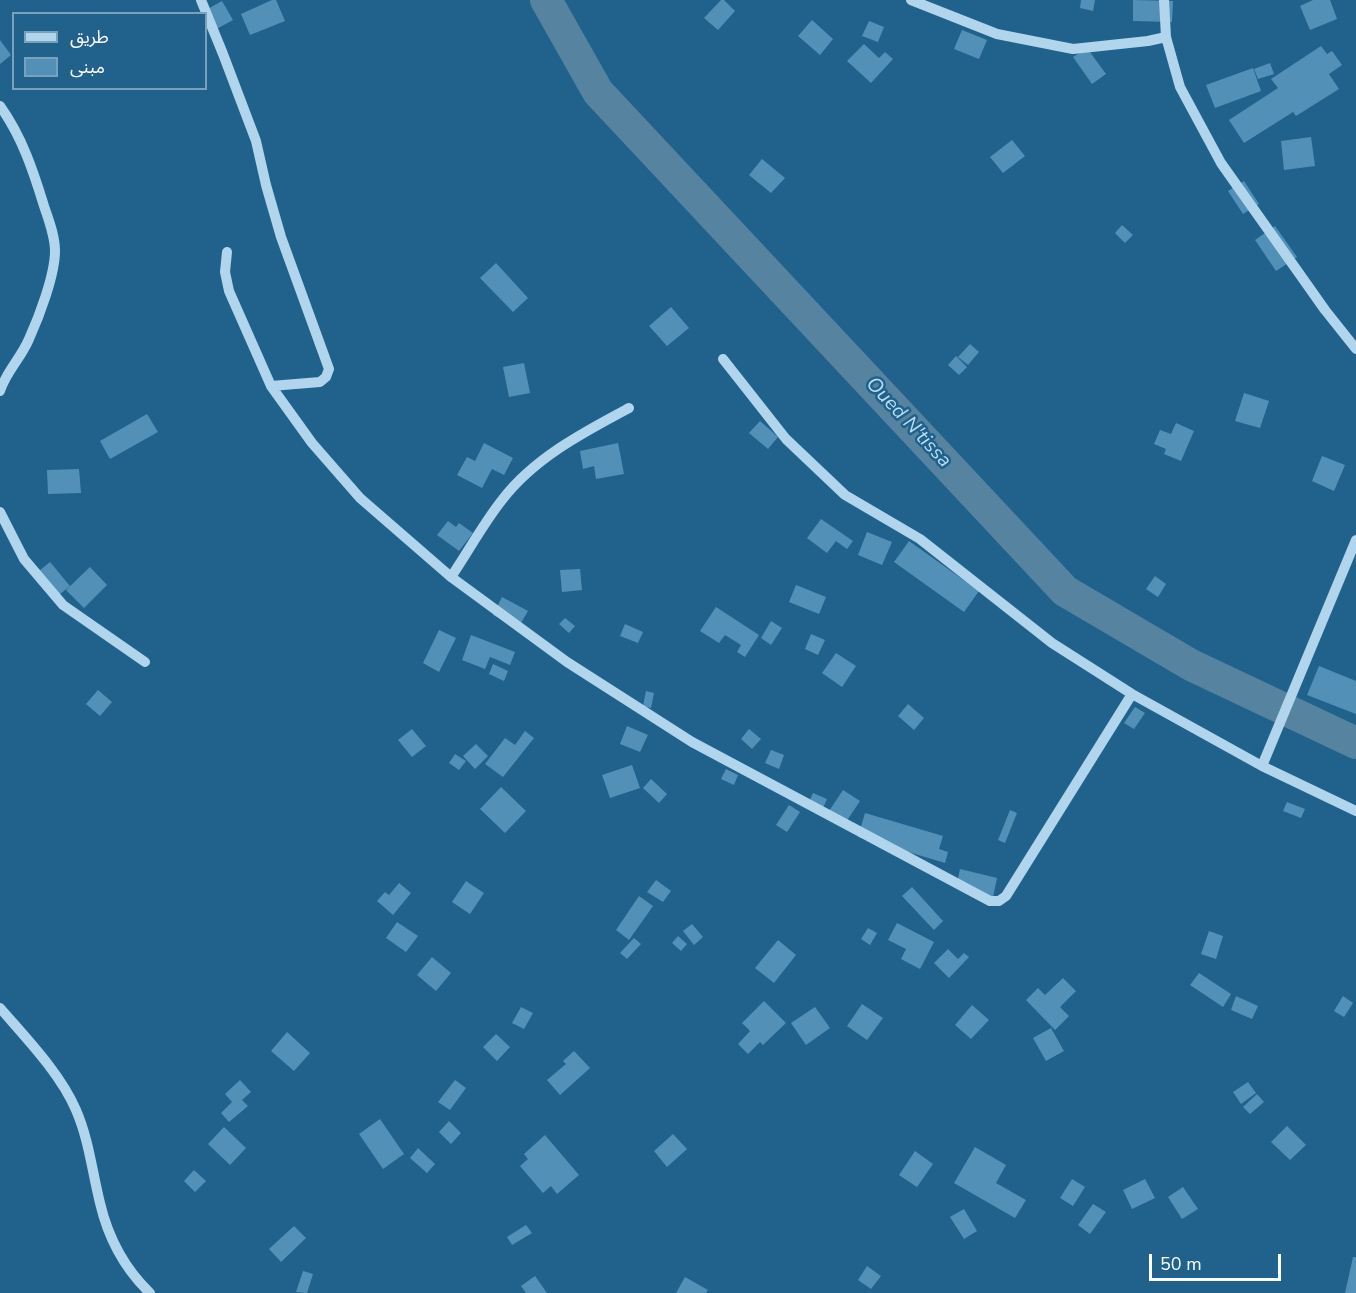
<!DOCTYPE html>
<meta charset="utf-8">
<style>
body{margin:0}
#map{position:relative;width:1356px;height:1293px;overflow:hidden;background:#21628d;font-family:"Nunito Sans","Noto Sans Arabic",sans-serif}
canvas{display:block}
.legend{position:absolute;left:12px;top:12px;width:195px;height:78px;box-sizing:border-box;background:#21628d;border:2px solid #7aa1bb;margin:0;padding:8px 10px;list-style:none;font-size:18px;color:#fff}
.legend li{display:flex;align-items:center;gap:12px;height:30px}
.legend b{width:30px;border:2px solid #7aa1bb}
.scale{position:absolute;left:1149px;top:1254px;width:132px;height:27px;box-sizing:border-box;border:3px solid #fff;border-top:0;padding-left:8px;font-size:18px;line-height:21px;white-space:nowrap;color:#fff;-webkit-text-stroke:4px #21628d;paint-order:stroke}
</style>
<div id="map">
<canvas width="1356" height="1293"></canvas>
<ul class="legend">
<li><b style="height:8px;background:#b0d5ec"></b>طريق</li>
<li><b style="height:16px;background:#5290b8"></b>مبنى</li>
</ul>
<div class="scale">50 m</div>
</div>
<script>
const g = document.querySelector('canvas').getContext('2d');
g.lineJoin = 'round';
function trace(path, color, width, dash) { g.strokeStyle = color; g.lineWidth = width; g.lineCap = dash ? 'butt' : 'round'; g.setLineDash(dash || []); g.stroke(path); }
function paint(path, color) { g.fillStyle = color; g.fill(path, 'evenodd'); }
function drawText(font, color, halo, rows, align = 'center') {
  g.font = font + ' "Nunito Sans",sans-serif'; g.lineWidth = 5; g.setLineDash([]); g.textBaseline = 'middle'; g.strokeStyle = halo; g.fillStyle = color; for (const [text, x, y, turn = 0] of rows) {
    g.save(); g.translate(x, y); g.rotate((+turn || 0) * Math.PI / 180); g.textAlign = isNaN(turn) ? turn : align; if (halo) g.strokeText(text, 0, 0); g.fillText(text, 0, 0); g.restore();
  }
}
const river = new Path2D(`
 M 546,0 L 598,92 L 1065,591 L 1191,665 L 1356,743`);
const building = new Path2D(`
 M 272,0 L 276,0 L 285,21 L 250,35 L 241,14 Z
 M 721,0 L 724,0 L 735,11 L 718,30 L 704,18 Z
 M 1081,0 L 1095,0 L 1093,11 L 1080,8 Z
 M 1133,0 L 1173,1 L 1172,22 L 1133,21 Z
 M 1313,0 L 1330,0 L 1337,19 L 1310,30 L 1300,6 Z
 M 222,1 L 233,20 L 211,32 L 206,14 L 199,14 Z
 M 812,20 L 833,39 L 820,55 L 798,36 Z
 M 869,21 L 884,27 L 878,42 L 862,36 Z
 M 962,30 L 987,40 L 979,59 L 954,49 Z
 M 0,40 L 11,55 L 0,64 Z
 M 864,44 L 879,58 L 885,52 L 893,59 L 871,83 L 847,61 Z
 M 1321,46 L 1327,54 L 1332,51 L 1342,65 L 1329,74 L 1339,89 L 1296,116 L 1293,112 L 1244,143 L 1229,120 L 1278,88 L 1271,79 Z
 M 1087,48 L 1106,74 L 1092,84 L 1073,57 Z
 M 1270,63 L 1274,74 L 1258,79 L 1254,69 Z
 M 1253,68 L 1261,91 L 1215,108 L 1206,85 Z
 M 1311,137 L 1315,166 L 1284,170 L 1281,141 Z
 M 1012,140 L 1025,156 L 1003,173 L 990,157 Z
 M 762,159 L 785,178 L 771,193 L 749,175 Z
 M 1244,181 L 1259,204 L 1243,214 L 1228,191 Z
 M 1122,225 L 1133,235 L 1125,243 L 1115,233 Z
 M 1275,226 L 1297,257 L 1276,271 L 1255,240 Z
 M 496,263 L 528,298 L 513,312 L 480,278 Z
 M 671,307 L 689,328 L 667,346 L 649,326 Z
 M 970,344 L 979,352 L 968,365 L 958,357 Z
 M 956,356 L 967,367 L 959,375 L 948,365 Z
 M 524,363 L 530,393 L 509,397 L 503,367 Z
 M 1244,393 L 1269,401 L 1260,428 L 1235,421 Z
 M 147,414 L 158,432 L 110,459 L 100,441 Z
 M 760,421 L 778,437 L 768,449 L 749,433 Z
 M 1176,423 L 1194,431 L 1181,461 L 1164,454 L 1166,449 L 1154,444 L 1160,430 L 1171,434 Z
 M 484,443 L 513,458 L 504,475 L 492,469 L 482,488 L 457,475 L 467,457 L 475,461 Z
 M 618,443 L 624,474 L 596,479 L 594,466 L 583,469 L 580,451 Z
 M 1322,456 L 1345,465 L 1334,491 L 1312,481 Z
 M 79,469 L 81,493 L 48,494 L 47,470 Z
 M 821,519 L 853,541 L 847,549 L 836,541 L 827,553 L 807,538 Z
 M 448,521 L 456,527 L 459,523 L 473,533 L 459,551 L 437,535 Z
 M 867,532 L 892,542 L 882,565 L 858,555 Z
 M 909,541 L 979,591 L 964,612 L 894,562 Z
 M 50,562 L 70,586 L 54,599 L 34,575 Z
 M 90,567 L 107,585 L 84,608 L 66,590 Z
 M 580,569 L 582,590 L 562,592 L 560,570 Z
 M 1155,576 L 1166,584 L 1158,597 L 1146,589 Z
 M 796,585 L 826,597 L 819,614 L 789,602 Z
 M 502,597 L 528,611 L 518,628 L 493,615 Z
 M 716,607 L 759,635 L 745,657 L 737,652 L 741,645 L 725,635 L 719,643 L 700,631 Z
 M 565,618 L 575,626 L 569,633 L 559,624 Z
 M 771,621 L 782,628 L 771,645 L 761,638 Z
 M 625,624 L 643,632 L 638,643 L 620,636 Z
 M 439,630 L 456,638 L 439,672 L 423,663 Z
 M 811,634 L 825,640 L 818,655 L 805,649 Z
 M 471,635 L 515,652 L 510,665 L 490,657 L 485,669 L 462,660 Z
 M 836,653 L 856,666 L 842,687 L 822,673 Z
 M 493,664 L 508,671 L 504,681 L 489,674 Z
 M 1319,666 L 1356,681 L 1356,714 L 1307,695 Z
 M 98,690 L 112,702 L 100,716 L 86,704 Z
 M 646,691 L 654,693 L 651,708 L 643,706 Z
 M 908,704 L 924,718 L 914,730 L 898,716 Z
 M 1135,707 L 1145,713 L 1134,729 L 1124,723 Z
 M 627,726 L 648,735 L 640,752 L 620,744 Z
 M 412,729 L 426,746 L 412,757 L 398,740 Z
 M 749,729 L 761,739 L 752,749 L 741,739 Z
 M 525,731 L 534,738 L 503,777 L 485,764 L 505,738 L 515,745 Z
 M 476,744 L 488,756 L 475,769 L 463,756 Z
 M 771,750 L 784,755 L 779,769 L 765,763 Z
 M 455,754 L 466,761 L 459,770 L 449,763 Z
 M 632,765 L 640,788 L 610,798 L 602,775 Z
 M 726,769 L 738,775 L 734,785 L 721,779 Z
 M 651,779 L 667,794 L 659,803 L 643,788 Z
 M 501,787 L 526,811 L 505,833 L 480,809 Z
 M 843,790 L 860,801 L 846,822 L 829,811 Z
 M 813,793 L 827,799 L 822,810 L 808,804 Z
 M 1287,802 L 1305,809 L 1301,818 L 1283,811 Z
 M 789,805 L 800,812 L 787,832 L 776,825 Z
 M 1010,810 L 1017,813 L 1005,843 L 998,840 Z
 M 865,813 L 943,836 L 939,849 L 948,852 L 945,863 L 858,837 Z
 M 960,869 L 997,878 L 993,897 L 956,888 Z
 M 656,880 L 671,891 L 663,902 L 647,892 Z
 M 466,881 L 484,893 L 470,914 L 452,902 Z
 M 399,883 L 411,893 L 393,915 L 377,901 L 385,892 L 389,895 Z
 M 912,887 L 943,921 L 934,930 L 902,896 Z
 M 639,896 L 653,906 L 629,940 L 616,930 Z
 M 397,922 L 418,936 L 406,952 L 386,938 Z
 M 897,923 L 934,942 L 920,969 L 901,959 L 906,949 L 888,940 Z
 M 692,924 L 703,937 L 694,945 L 683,931 Z
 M 868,928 L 877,933 L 870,945 L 861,939 Z
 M 1209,931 L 1223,936 L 1216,959 L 1201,954 Z
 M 678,936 L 687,944 L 681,951 L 672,943 Z
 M 634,938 L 641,944 L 627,959 L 620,953 Z
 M 778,940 L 796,955 L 774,983 L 755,968 Z
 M 948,949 L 958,959 L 964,953 L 969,957 L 949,978 L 934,963 Z
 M 432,957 L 451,973 L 436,991 L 417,975 Z
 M 1199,973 L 1231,994 L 1223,1007 L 1190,985 Z
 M 1063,978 L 1076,991 L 1060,1007 L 1069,1016 L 1055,1030 L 1026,1000 L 1038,988 L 1045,995 Z
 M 1236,996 L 1258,1006 L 1252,1019 L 1231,1010 Z
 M 1343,996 L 1353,1003 L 1344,1017 L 1334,1011 Z
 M 764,1001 L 786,1023 L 763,1045 L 760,1042 L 748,1054 L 738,1044 L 750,1031 L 742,1023 Z
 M 862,1004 L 883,1018 L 867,1040 L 847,1026 Z
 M 972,1005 L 989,1020 L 971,1039 L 955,1025 Z
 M 521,1007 L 533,1013 L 524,1029 L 512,1023 Z
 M 815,1007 L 830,1028 L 806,1045 L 791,1023 Z
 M 1051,1028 L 1064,1051 L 1046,1061 L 1033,1038 Z
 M 287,1032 L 310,1053 L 294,1071 L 271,1051 Z
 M 496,1034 L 510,1047 L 497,1061 L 483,1047 Z
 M 574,1051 L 590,1068 L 560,1095 L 547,1080 L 566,1064 L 563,1061 Z
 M 240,1080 L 251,1092 L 242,1100 L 248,1106 L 229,1122 L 221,1113 L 232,1102 L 225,1094 Z
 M 455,1080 L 466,1088 L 450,1110 L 438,1102 Z
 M 1248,1082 L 1256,1093 L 1241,1104 L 1233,1092 Z
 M 1257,1094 L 1264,1102 L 1250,1114 L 1243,1107 Z
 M 380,1119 L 404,1154 L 383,1169 L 359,1134 Z
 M 449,1121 L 461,1133 L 451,1144 L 439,1132 Z
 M 1287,1126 L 1306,1145 L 1290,1160 L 1271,1142 Z
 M 224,1127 L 246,1148 L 230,1165 L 208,1144 Z
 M 673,1134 L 687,1149 L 667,1167 L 654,1151 Z
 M 545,1135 L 579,1175 L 557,1194 L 551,1186 L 543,1193 L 520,1166 L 528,1159 L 524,1154 Z
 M 975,1147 L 1006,1165 L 996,1183 L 1026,1200 L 1015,1218 L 954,1183 Z
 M 418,1148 L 435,1164 L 427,1173 L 410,1158 Z
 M 915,1151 L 933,1164 L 917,1187 L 899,1175 Z
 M 194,1170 L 206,1181 L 195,1192 L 184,1181 Z
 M 1072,1179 L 1085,1187 L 1073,1206 L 1060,1198 Z
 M 1145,1179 L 1155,1198 L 1132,1209 L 1123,1190 Z
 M 1183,1187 L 1198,1209 L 1182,1219 L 1168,1197 Z
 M 1093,1204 L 1106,1212 L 1090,1234 L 1078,1225 Z
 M 964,1209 L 977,1231 L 964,1239 L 950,1217 Z
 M 526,1225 L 532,1233 L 512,1245 L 507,1237 Z
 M 294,1226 L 306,1238 L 281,1262 L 269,1249 Z
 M 1353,1257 L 1356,1257 L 1356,1293 L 1345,1293 Z
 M 867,1266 L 881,1276 L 871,1289 L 858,1280 Z
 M 303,1271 L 313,1274 L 307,1293 L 296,1292 Z
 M 535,1276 L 547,1293 L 526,1293 L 521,1286 Z
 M 685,1277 L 708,1290 L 706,1293 L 676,1293 Z`);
const minor = new Path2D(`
 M 201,0 L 223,54 L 256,141 L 266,185 L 281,237 L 329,369 L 326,377 L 320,382 L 271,386
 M 911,0 L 997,34 L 1073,49 L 1148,41 L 1166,37 L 1180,87 L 1221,163 L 1325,310 L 1356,349
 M 1164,0 L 1166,37
 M 0,106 C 22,137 33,170 44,206 C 49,221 55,236 55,251 C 55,275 39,317 29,339 C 21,358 6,372 0,391
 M 227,252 L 225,272 L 229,291 L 271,386 L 312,443 L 360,498 L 451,577 L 567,662 L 692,742 L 990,901 L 999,901 L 1006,896 L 1132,694
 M 723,359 L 786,439 L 845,495 L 920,539 L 1052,643 L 1132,694 L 1262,766 L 1356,811
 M 0,512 L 24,559 L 63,605 L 145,662
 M 451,577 C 468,552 483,524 502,500 C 534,458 584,432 629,408
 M 1262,766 L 1356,540
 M 0,1008 C 26,1038 60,1073 76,1110 C 89,1140 92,1171 100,1203 C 108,1237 125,1269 150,1293`);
const waterNames = [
 ["Oued N'tissa",908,423,47]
];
trace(river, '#5683a0', 32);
paint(building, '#5290b8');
trace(minor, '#b0d5ec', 10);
drawText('italic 20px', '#bcdef3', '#21628d', waterNames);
</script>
